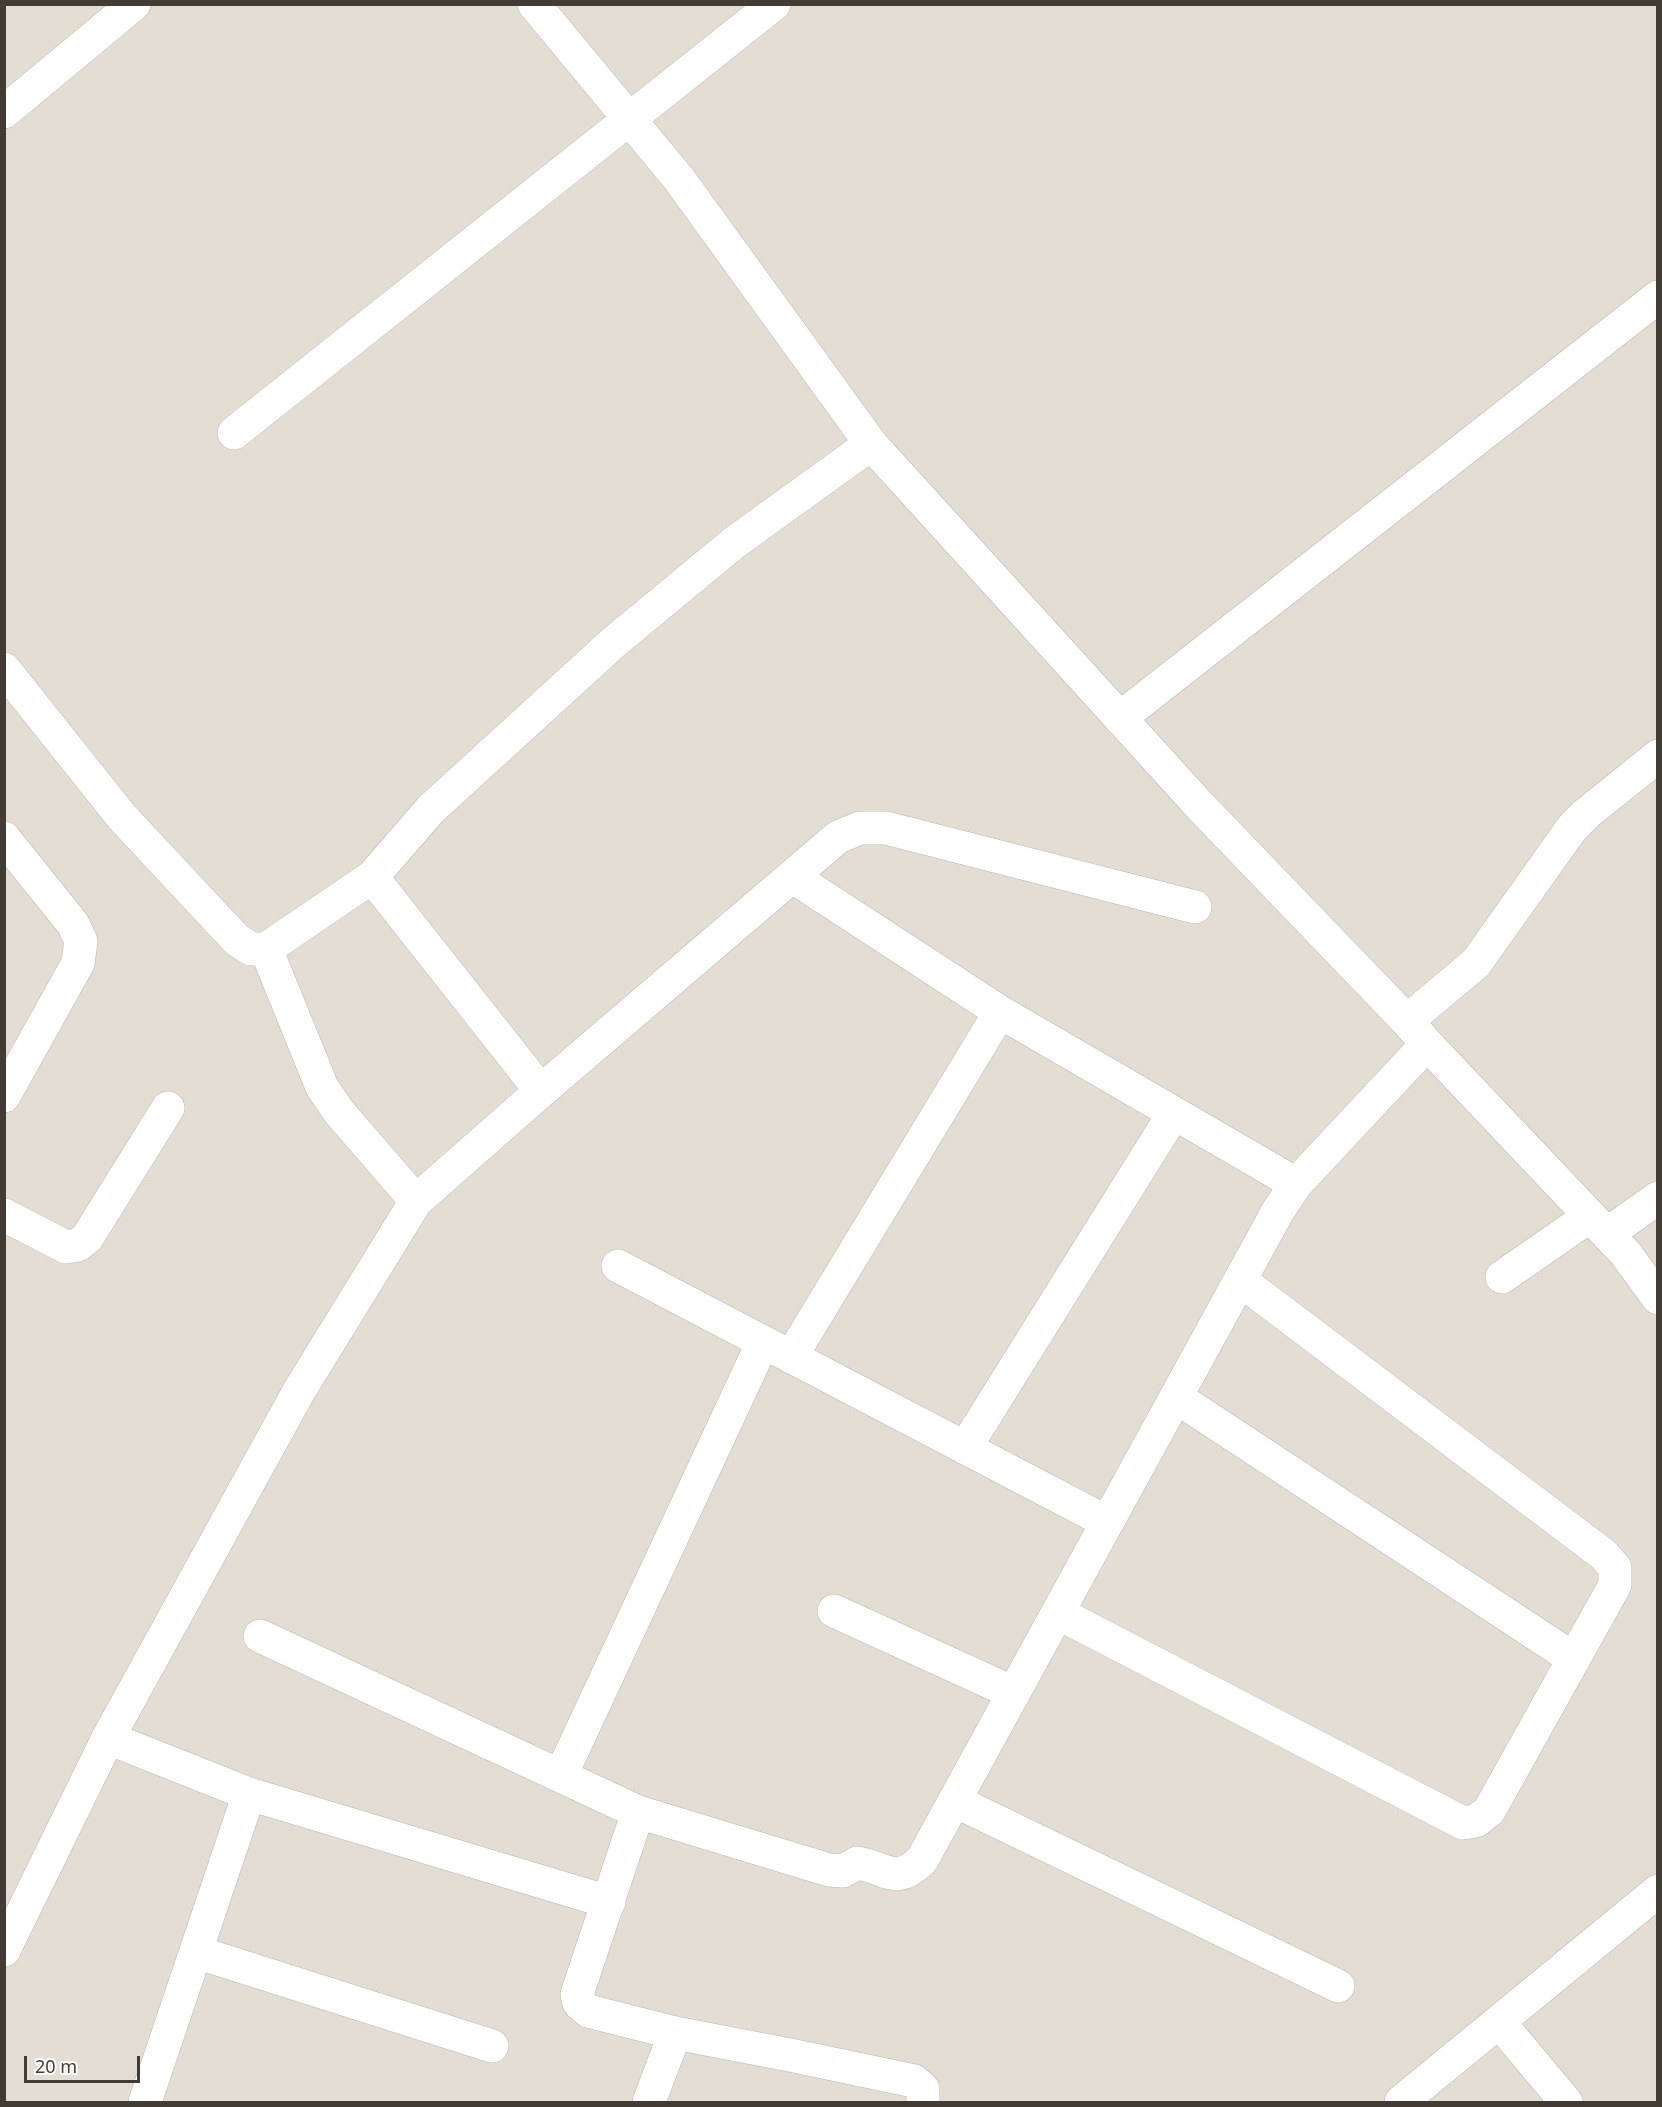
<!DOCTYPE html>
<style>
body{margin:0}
#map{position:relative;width:1662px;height:2107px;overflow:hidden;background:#f1ece5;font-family:"Noto Sans",sans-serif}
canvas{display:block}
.frame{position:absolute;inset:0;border:6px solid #423c35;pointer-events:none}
.scale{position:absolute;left:24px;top:2056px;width:116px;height:27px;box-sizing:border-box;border:3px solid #423c35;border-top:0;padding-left:8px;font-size:18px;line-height:21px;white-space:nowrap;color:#423c35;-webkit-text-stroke:4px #fff;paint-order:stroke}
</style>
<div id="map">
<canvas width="1662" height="2107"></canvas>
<div class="frame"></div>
<div class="scale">20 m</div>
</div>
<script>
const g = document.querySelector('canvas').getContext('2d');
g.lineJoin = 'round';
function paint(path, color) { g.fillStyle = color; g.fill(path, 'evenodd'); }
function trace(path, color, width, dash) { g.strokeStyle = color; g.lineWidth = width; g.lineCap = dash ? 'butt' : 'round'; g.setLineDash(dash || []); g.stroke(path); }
const residential = new Path2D(`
 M 5,5 L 1657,5 L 1657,2102 L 5,2102 Z`);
const street = new Path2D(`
 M 534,4 L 679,179 L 871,444 L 1201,807 L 1407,1021 L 1427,1044 L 1626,1254 L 1658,1298
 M 4,112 L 134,4
 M 234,433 L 774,4
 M 4,669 L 122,817 L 237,940 L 251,949 L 266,949 L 372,877 L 431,809 L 614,642 L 735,542 L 871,444
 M 1120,718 L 1658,297
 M 4,838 L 73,924 L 81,941 L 78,963 L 4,1096
 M 372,877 L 541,1091
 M 793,877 L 1000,1012 L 1296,1184
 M 266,949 L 322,1087 L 339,1112 L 416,1201
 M 1407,1021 L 1476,963 L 1572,828 L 1586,814 L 1658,756
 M 4,1215 L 66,1247 L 78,1245 L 87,1238 L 168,1108
 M 1607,1234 L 1658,1198
 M 618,1266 L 1107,1522
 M 1502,1277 L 1590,1216
 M 791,1357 L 1000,1012
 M 1176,1397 L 1574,1659
 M 965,1448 L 1174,1113
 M 834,1611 L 1014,1693
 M 1058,1613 L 1463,1823 L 1476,1821 L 1489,1811 L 1615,1585 L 1615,1568 L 1604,1555 L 1240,1280
 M 260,1636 L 638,1812 L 829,1870 L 843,1871 L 857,1863 C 888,1868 895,1886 922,1860 L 1278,1211 L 1296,1184 L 1427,1044
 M 108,1738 L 249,1794 L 609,1902
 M 561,1775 L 763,1342
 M 955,1801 L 1338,1986
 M 638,1812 L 577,1994 L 579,2003 L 588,2011 L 675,2033 L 790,2055 L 914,2081 L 923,2089 L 923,2102
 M 4,1950 L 108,1738 L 299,1391 L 416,1201 L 541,1091 L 838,837 L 860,828 L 886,828 L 1195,907
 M 196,1952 L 492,2046
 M 1499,2022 L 1566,2102
 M 145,2102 L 249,1794
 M 649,2102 L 675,2033
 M 1401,2102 L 1658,1891`);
paint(residential, '#e4ddd3');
trace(street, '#beb6ab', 34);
trace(street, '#fff', 33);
</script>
